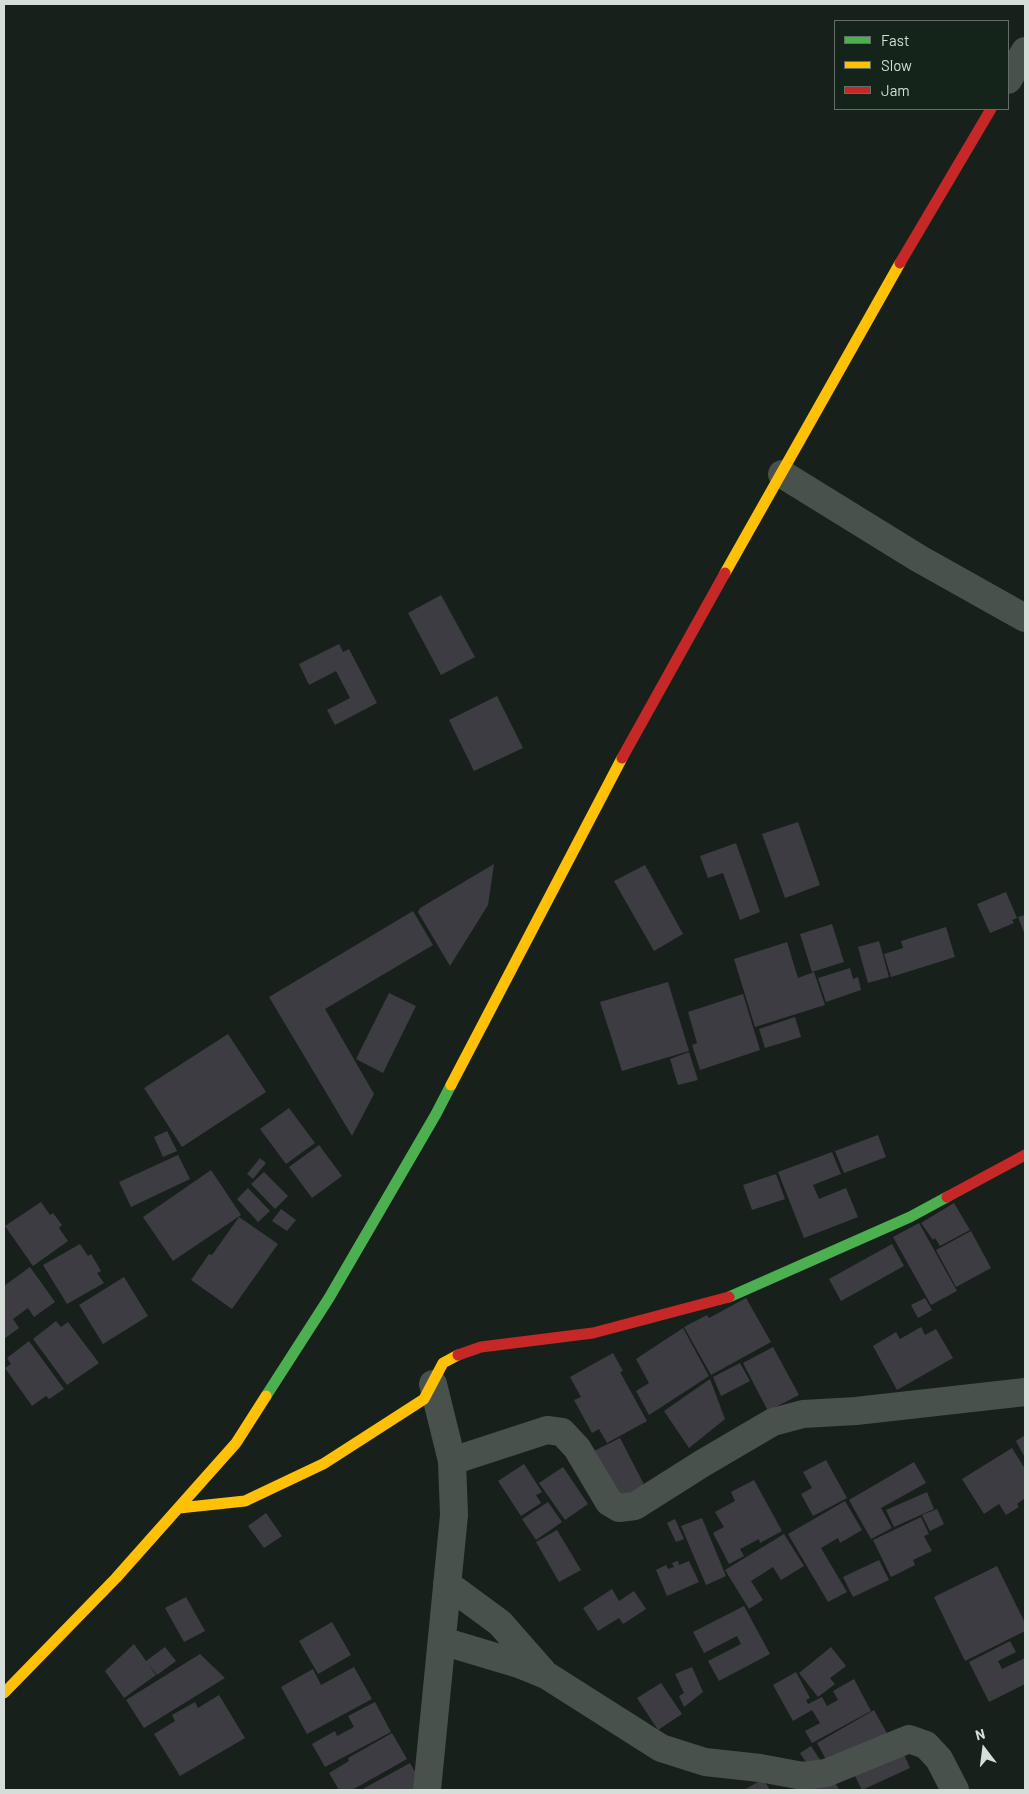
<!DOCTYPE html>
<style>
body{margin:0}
#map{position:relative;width:1029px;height:1794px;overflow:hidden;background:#18201c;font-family:Barlow,sans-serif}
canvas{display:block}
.frame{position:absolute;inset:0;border:5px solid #d5ded8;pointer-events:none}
.legend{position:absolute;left:834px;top:20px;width:175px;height:90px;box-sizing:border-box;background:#15241b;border:1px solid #626e67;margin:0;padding:6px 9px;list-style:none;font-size:15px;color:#d5ded8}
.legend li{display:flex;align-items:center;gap:10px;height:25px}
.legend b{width:25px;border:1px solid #626e67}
.north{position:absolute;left:959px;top:1724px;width:50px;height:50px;-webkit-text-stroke:4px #15241b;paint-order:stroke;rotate:345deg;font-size:14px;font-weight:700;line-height:20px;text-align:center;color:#d5ded8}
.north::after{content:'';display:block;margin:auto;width:18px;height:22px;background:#d5ded8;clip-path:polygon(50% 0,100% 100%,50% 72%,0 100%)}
</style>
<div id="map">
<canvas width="1029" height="1794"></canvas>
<div class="frame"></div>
<ul class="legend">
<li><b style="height:6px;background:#4caf50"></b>Fast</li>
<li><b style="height:6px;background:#ffc107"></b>Slow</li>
<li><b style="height:6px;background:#c62828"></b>Jam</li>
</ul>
<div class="north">N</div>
</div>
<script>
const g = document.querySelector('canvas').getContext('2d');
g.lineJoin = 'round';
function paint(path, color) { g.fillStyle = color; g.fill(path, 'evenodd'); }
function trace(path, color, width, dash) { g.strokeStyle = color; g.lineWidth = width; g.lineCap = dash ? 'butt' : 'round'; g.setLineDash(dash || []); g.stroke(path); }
const building = new Path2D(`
 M 441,595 L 475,657 L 441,675 L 408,613 Z
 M 339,644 L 343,652 L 349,649 L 377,703 L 335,725 L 327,710 L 350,698 L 336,671 L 309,685 L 299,664 Z
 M 497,696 L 523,748 L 474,771 L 449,720 Z
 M 798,822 L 820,885 L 785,898 L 762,834 Z
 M 736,843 L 760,912 L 740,920 L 723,873 L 708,878 L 700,856 Z
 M 494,864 L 488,905 L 450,966 L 418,912 L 420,908 Z
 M 645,865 L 683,934 L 654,951 L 614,881 Z
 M 1006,892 L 1017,918 L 1012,920 L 1014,923 L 990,933 L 977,904 Z
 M 413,911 L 433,945 L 325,1009 L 374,1094 L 352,1136 L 269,997 Z
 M 1025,915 L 1025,935 L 1018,917 Z
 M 832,924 L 844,962 L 812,972 L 800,934 Z
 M 946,927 L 955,957 L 891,977 L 884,954 L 903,948 L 901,941 Z
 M 879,941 L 889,977 L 868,983 L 858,947 Z
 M 787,942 L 798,978 L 814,972 L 825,1005 L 755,1027 L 734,959 Z
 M 850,968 L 853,979 L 858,977 L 861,990 L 826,1002 L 818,978 Z
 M 668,982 L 689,1051 L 622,1071 L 600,1002 Z
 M 389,993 L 416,1006 L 383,1073 L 356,1059 Z
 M 743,994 L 760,1050 L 700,1070 L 692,1045 L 697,1043 L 688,1012 Z
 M 795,1017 L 801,1037 L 765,1048 L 759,1029 Z
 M 228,1034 L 266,1092 L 182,1147 L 144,1088 Z
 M 689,1052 L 698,1080 L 678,1085 L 670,1059 Z
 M 289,1108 L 315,1143 L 286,1164 L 260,1129 Z
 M 167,1131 L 177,1151 L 163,1157 L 154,1137 Z
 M 878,1135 L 886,1157 L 844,1173 L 835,1151 Z
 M 319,1145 L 342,1176 L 312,1198 L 289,1167 Z
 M 832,1152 L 841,1174 L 813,1185 L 819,1199 L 846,1188 L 858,1217 L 804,1238 L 778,1172 Z
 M 178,1155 L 190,1179 L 131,1207 L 119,1182 Z
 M 260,1158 L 266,1163 L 253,1179 L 247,1174 Z
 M 211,1170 L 241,1215 L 173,1261 L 143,1217 Z
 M 264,1172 L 288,1196 L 275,1209 L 251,1184 Z
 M 776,1174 L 785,1199 L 752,1210 L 743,1185 Z
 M 248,1188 L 270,1211 L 258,1222 L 237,1199 Z
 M 41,1202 L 50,1215 L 53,1213 L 62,1225 L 59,1228 L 68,1241 L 33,1266 L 5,1226 Z
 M 954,1203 L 970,1230 L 940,1246 L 935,1238 L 933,1240 L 921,1223 Z
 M 281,1209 L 296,1220 L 287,1231 L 272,1221 Z
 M 239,1217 L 278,1244 L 232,1309 L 191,1280 L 209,1254 L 212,1255 Z
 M 919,1223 L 957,1291 L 931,1305 L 893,1237 Z
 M 971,1231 L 991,1268 L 956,1287 L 936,1250 Z
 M 80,1244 L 88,1256 L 91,1254 L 101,1271 L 97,1273 L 104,1283 L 67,1304 L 43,1265 Z
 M 892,1244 L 904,1266 L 841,1301 L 829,1279 Z
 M 30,1267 L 55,1302 L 34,1317 L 28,1308 L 13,1319 L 19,1328 L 4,1339 L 4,1286 Z
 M 124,1277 L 148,1316 L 103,1344 L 79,1305 Z
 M 746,1298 L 771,1342 L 711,1375 L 684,1327 L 707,1315 L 709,1318 Z
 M 925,1298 L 932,1310 L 918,1318 L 911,1305 Z
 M 56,1321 L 61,1327 L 68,1322 L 99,1363 L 67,1385 L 33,1339 Z
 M 921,1327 L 925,1335 L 936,1329 L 953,1358 L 897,1390 L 873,1346 L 896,1332 L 900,1339 Z
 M 683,1328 L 709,1376 L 649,1415 L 636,1391 L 649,1383 L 636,1359 Z
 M 29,1341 L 64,1389 L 49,1399 L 46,1396 L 32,1406 L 5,1368 L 11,1364 L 7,1358 Z
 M 773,1347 L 799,1395 L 768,1411 L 743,1363 Z
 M 613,1353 L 623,1371 L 620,1372 L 647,1421 L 607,1443 L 599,1429 L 592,1433 L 574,1400 L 581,1397 L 570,1377 Z
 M 740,1363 L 750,1381 L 721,1396 L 713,1377 Z
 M 710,1379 L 725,1419 L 689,1448 L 664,1411 Z
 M 1025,1435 L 1025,1458 L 1016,1441 Z
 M 620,1438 L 649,1494 L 617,1510 L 588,1454 Z
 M 1012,1448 L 1025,1469 L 1025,1498 L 1017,1504 L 1019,1507 L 1006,1515 L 999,1504 L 984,1514 L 962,1479 Z
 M 826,1460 L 847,1498 L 813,1516 L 801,1494 L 812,1488 L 803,1472 Z
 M 914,1462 L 926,1483 L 881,1508 L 892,1528 L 871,1539 L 849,1500 Z
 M 524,1464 L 542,1492 L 536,1495 L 541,1503 L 521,1516 L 498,1481 Z
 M 563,1467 L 588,1504 L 565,1520 L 539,1483 Z
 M 754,1480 L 782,1531 L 760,1543 L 759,1539 L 740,1549 L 744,1556 L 729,1564 L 713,1533 L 724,1527 L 715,1512 L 735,1501 L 731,1492 Z
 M 927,1492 L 934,1509 L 894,1527 L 886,1510 Z
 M 845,1501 L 862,1530 L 840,1543 L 838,1538 L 821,1548 L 847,1592 L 828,1602 L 788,1534 Z
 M 548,1502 L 562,1522 L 536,1540 L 522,1519 Z
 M 937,1509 L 944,1524 L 930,1531 L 922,1515 Z
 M 266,1513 L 282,1536 L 264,1548 L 248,1526 Z
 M 921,1517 L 929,1534 L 924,1536 L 932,1551 L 913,1560 L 915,1565 L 891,1577 L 873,1540 Z
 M 702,1518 L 726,1576 L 706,1585 L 681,1526 Z
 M 675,1519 L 684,1539 L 676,1542 L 667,1523 Z
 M 557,1530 L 581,1570 L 559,1582 L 536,1542 Z
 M 784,1534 L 804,1566 L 781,1580 L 773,1567 L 751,1581 L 763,1600 L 749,1609 L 725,1570 Z
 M 879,1560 L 889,1580 L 853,1597 L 843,1577 Z
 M 678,1561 L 679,1565 L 689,1561 L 699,1582 L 667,1596 L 656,1570 L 666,1565 L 668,1569 L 674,1567 L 672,1563 Z
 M 997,1566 L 1025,1623 L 1025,1631 L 965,1661 L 934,1597 Z
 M 612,1589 L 619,1601 L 634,1591 L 646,1609 L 623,1624 L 619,1618 L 598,1631 L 583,1608 Z
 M 186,1597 L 205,1631 L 184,1642 L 165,1608 Z
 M 744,1606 L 770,1654 L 719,1681 L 708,1661 L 741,1644 L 737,1636 L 704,1653 L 693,1632 Z
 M 332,1622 L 351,1655 L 318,1674 L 299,1641 Z
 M 1010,1641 L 1016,1652 L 998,1661 L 1002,1669 L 1025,1658 L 1025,1684 L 989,1702 L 969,1662 Z
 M 134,1644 L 156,1675 L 124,1698 L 105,1671 Z
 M 165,1647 L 176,1661 L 157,1675 L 146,1661 Z
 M 831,1647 L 846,1666 L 830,1678 L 835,1684 L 818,1697 L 799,1673 Z
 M 200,1654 L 225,1678 L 144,1728 L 126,1700 Z
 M 354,1667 L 372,1699 L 307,1734 L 281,1687 L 313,1669 L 321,1685 Z
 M 692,1667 L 703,1692 L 684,1707 L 679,1696 L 684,1693 L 675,1674 Z
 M 796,1672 L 810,1698 L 806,1700 L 808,1704 L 822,1697 L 827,1706 L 838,1700 L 833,1691 L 854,1679 L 871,1711 L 812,1743 L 805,1731 L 820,1723 L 812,1710 L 793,1721 L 773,1685 Z
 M 661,1683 L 682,1714 L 658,1730 L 637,1698 Z
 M 219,1695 L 245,1738 L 180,1776 L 154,1734 L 175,1721 L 172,1715 L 195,1702 L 198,1708 Z
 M 375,1702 L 391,1732 L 325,1767 L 312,1744 L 335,1731 L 337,1736 L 354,1727 L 348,1716 Z
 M 874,1710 L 888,1735 L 830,1767 L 817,1743 Z
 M 392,1733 L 407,1759 L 352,1790 L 339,1790 L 329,1773 L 349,1761 L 348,1758 Z
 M 897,1739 L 910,1768 L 862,1790 L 848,1762 Z
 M 811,1746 L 839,1789 L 837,1790 L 809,1790 L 820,1783 L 800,1753 Z
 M 410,1763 L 425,1790 L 361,1790 Z
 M 763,1779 L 770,1790 L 744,1790 Z`);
const street = new Path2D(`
 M 1008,80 L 1025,51
 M 782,474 L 918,558 L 1025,618
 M 452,1461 L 547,1430 L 562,1432 L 577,1448 L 609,1502 L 619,1508 L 635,1506 L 703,1463 L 773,1422 L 803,1414 L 856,1411 L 1025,1392
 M 447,1584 L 500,1623 L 543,1672
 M 442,1641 L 519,1664 L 546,1675 L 661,1748 L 705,1762 L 760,1768 L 803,1776 L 826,1773 L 909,1739 L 926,1745 L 939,1759 L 955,1790
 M 427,1790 L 454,1515 L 452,1461 L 433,1384`);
const fast = new Path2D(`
 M 729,1297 L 910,1217 L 947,1197
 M 266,1396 L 329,1298 L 436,1114 L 451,1085`);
const slow = new Path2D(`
 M 725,573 L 900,263
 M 451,1085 L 622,758
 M 179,1508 L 245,1501 L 323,1464 L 424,1399 L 443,1363 L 458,1355
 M 4,1693 L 116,1578 L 236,1443 L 266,1396`);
const jam = new Path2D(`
 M 900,263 L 991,109
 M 622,758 L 725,573
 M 947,1197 L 1025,1155
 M 458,1355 L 481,1347 L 593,1333 L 729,1297`);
paint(building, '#3d3c42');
trace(street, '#48514c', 28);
trace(fast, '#4caf50', 11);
trace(slow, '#ffc107', 11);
trace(jam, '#c62828', 11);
</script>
